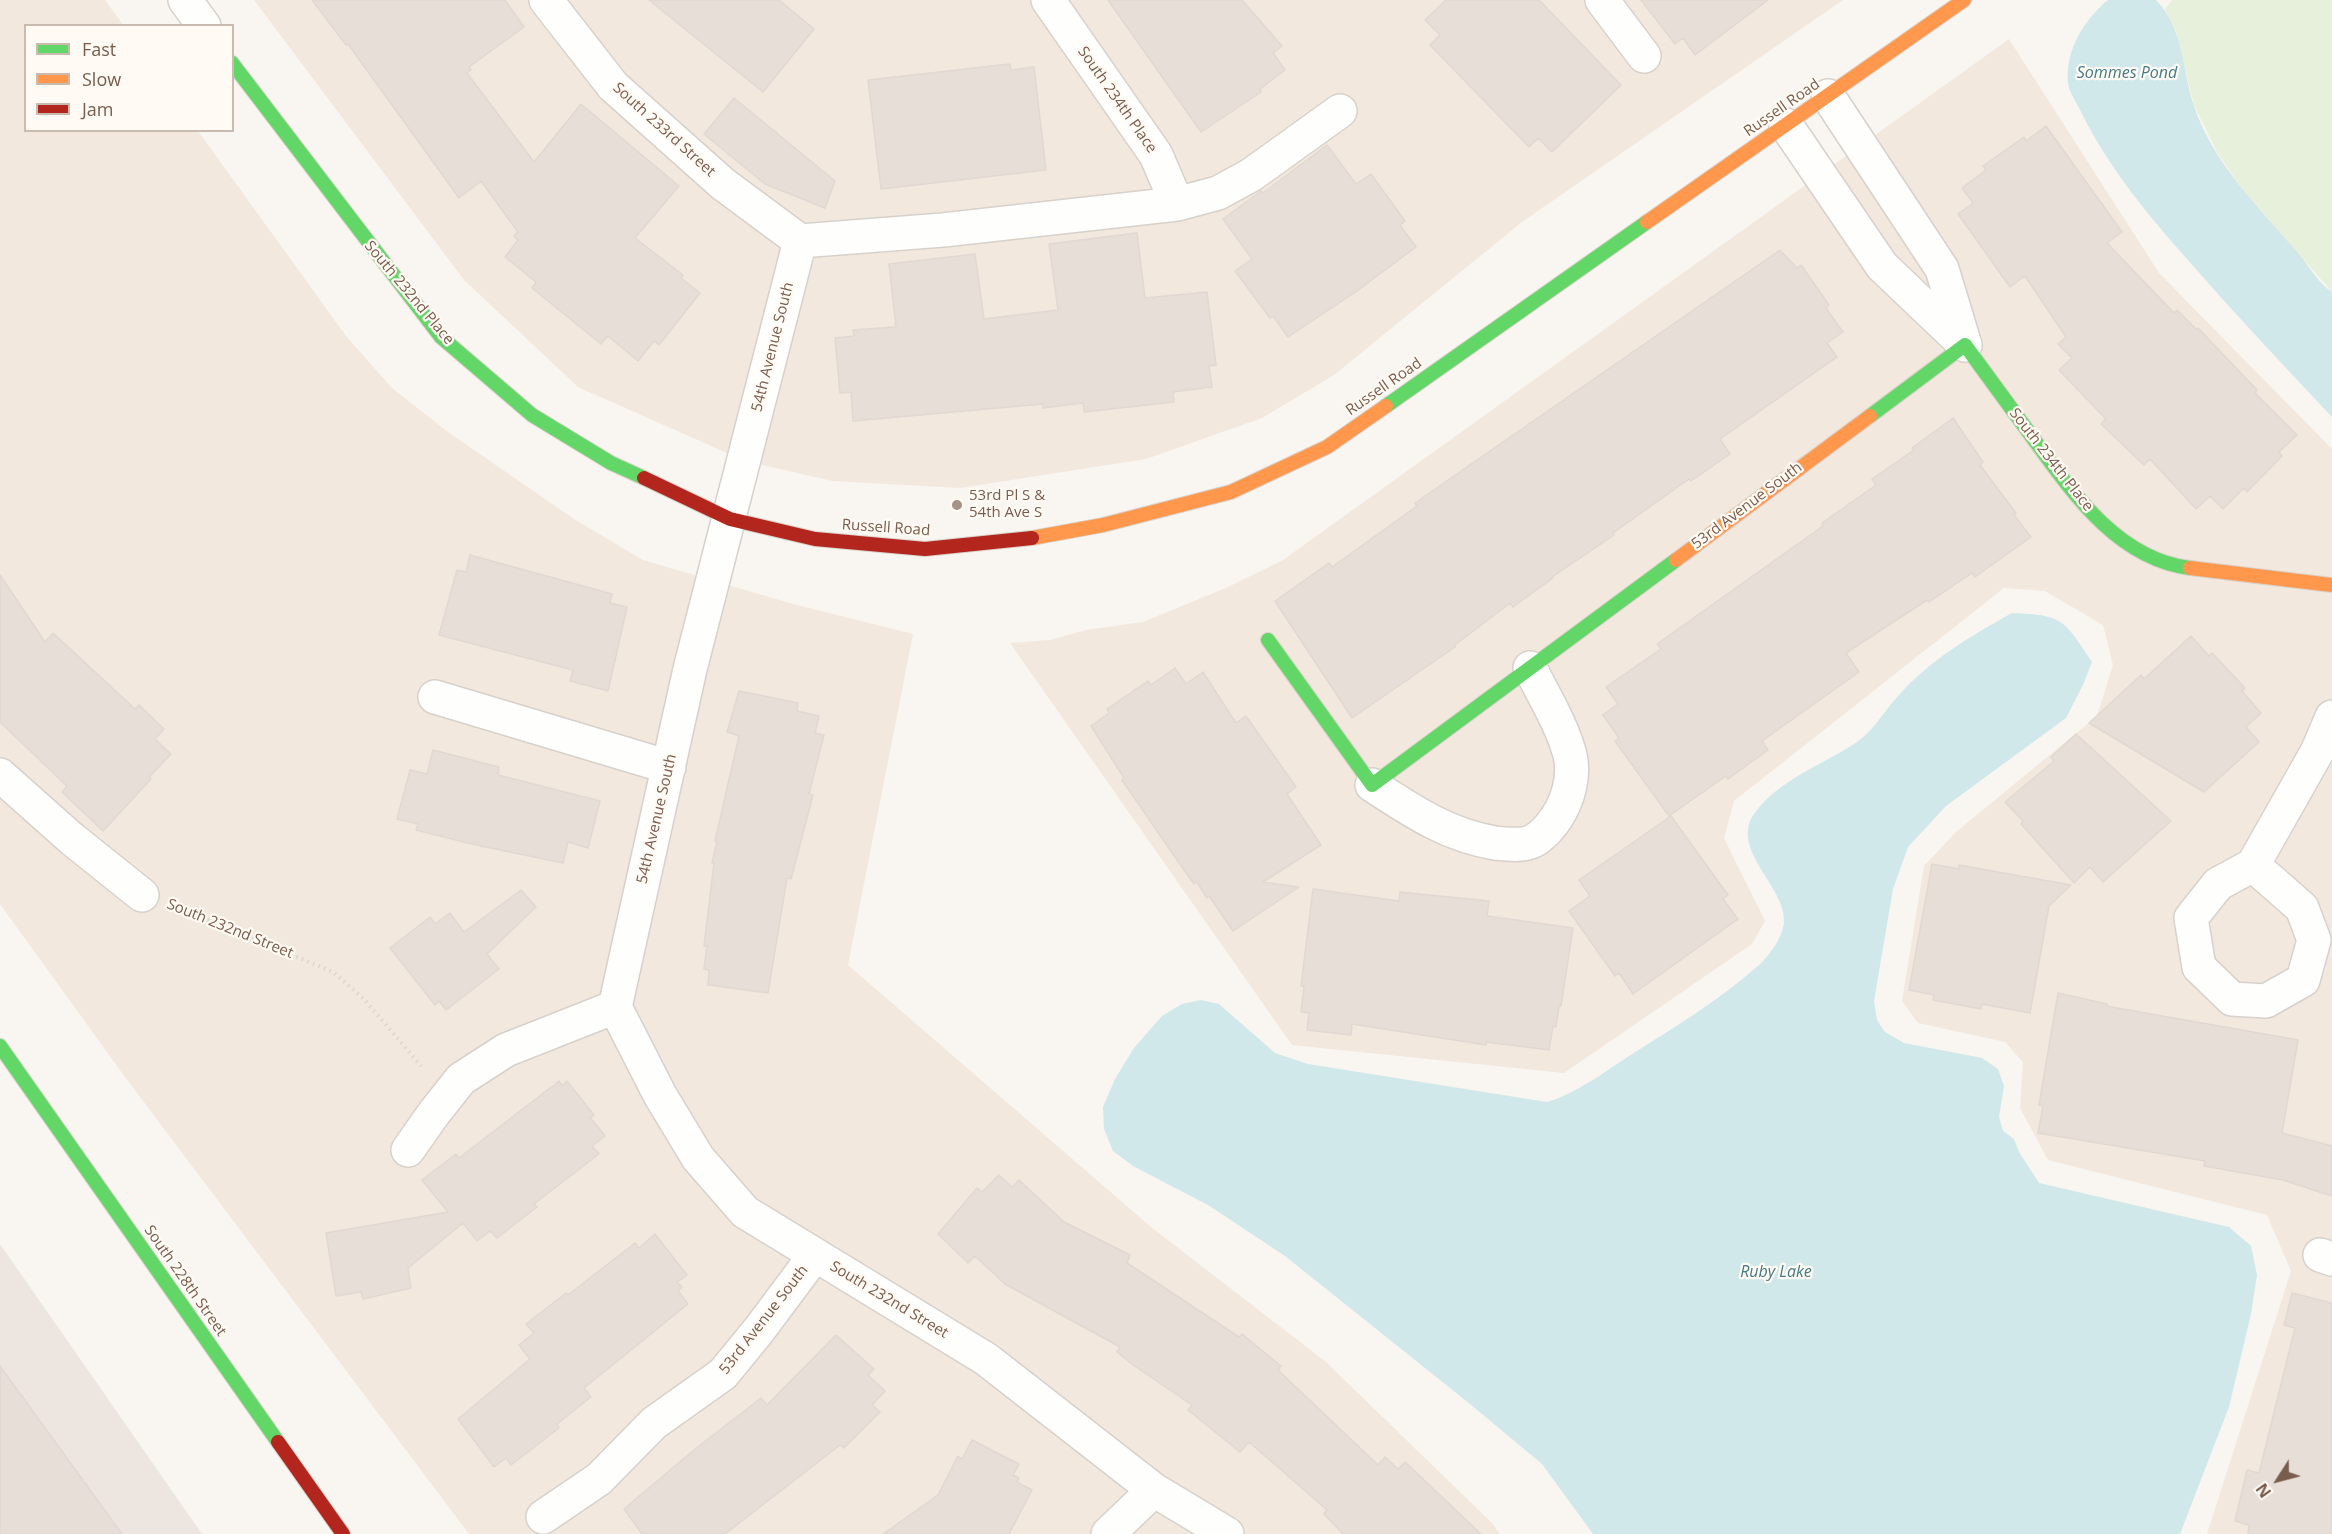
<!DOCTYPE html>
<style>
body{margin:0}
#map{position:relative;width:2332px;height:1534px;overflow:hidden;background:#f9f5f0;font-family:"Open Sans",sans-serif}
canvas{display:block}
.legend{position:absolute;left:24px;top:24px;width:210px;height:108px;box-sizing:border-box;background:#fffaf3;border:2px solid #cabbb1;margin:0;padding:8px 10px;list-style:none;font-size:18px;color:#7a5c4d}
.legend li{display:flex;align-items:center;gap:12px;height:30px}
.legend b{width:30px;border:2px solid #cabbb1}
.north{position:absolute;left:2248px;top:1450px;width:60px;height:60px;-webkit-text-stroke:4px #fffaf3;paint-order:stroke;rotate:234deg;font-size:16px;font-weight:700;line-height:24px;text-align:center;color:#7a5c4d}
.north::after{content:'';display:block;margin:auto;width:21px;height:27px;background:#7a5c4d;clip-path:polygon(50% 0,100% 100%,50% 72%,0 100%)}
</style>
<div id="map">
<canvas width="2332" height="1534"></canvas>
<ul class="legend">
<li><b style="height:8px;background:#63d668"></b>Fast</li>
<li><b style="height:8px;background:#ff974d"></b>Slow</li>
<li><b style="height:8px;background:#b3261e"></b>Jam</li>
</ul>
<div class="north">N</div>
</div>
<script>
const g = document.querySelector('canvas').getContext('2d');
g.lineJoin = 'round';
function paint(path, color) { g.fillStyle = color; g.fill(path, 'evenodd'); }
function trace(path, color, width, dash) { g.strokeStyle = color; g.lineWidth = width; g.lineCap = dash ? 'butt' : 'round'; g.setLineDash(dash || []); g.stroke(path); }
function drawText(font, color, halo, rows, align = 'center') {
  g.font = font + ' "Open Sans",sans-serif'; g.lineWidth = 4.5; g.setLineDash([]); g.textBaseline = 'middle'; g.strokeStyle = halo; g.fillStyle = color; for (const [text, x, y, turn = 0] of rows) {
    g.save(); g.translate(x, y); g.rotate((+turn || 0) * Math.PI / 180); g.textAlign = isNaN(turn) ? turn : align; if (halo) g.strokeText(text, 0, 0); g.fillText(text, 0, 0); g.restore();
  }
}
const residential = new Path2D(`
 M 0,0 L 105,0 L 123,25 L 26,26 L 26,130 L 198,131 L 346,336 L 392,388 L 448,432 L 574,519 L 643,560 L 793,604 L 913,634 L 848,965 L 1151,1227 L 1326,1362 L 1493,1524 L 1500,1534 L 469,1534 L 125,1077 L 0,904 Z
 M 254,0 L 1843,0 L 1522,222 L 1334,375 L 1262,418 L 1146,459 L 960,488 L 832,481 L 745,461 L 578,387 L 464,280 Z
 M 2009,39 L 2159,273 L 2332,449 L 2332,1534 L 2207,1534 L 2291,1271 L 2267,1215 L 2048,1160 L 2020,1108 L 2023,1062 L 2005,1042 L 1918,1023 L 1902,1001 L 1924,866 L 1956,832 L 2097,716 L 2113,665 L 2103,625 L 2045,591 L 2004,588 L 1734,801 L 1724,838 L 1765,921 L 1752,944 L 1564,1073 L 1292,1045 L 1010,643 L 1050,640 L 1086,630 L 1143,622 L 1228,587 L 1283,560 Z`);
const industrial = new Path2D(`
 M 0,1244 L 202,1534 L 0,1534 Z`);
const green = new Path2D(`
 M 2172,0 L 2332,0 L 2332,292 L 2243,190 L 2217,152 L 2194,105 L 2176,31 L 2165,9 Z`);
const water = new Path2D(`
 M 2108,0 L 2156,0 C 2184,28 2182,70 2194,106 C 2214,165 2260,208 2299,254 C 2309,266 2319,284 2332,292 L 2332,417 C 2283,365 2234,313 2187,259 C 2148,215 2110,169 2083,116 C 2079,106 2069,93 2068,83 C 2065,50 2084,20 2108,0 Z
 M 2012,613 C 2064,615 2064,620 2092,662 L 2083,685 L 2066,718 L 1946,806 L 1908,847 L 1893,889 L 1874,1001 L 1877,1020 L 1885,1032 L 1904,1043 L 1982,1058 L 1998,1069 L 2004,1086 L 1999,1117 L 2003,1131 L 2014,1139 L 2019,1152 L 2039,1183 L 2229,1227 L 2251,1246 L 2257,1275 L 2251,1314 L 2229,1407 L 2180,1534 L 1593,1534 L 1542,1464 L 1470,1404 L 1285,1256 L 1208,1205 L 1133,1166 L 1113,1151 L 1104,1129 L 1103,1107 L 1115,1079 L 1134,1048 L 1162,1016 L 1182,1004 L 1201,1000 L 1219,1004 L 1275,1053 L 1308,1064 L 1547,1102 C 1577,1093 1603,1073 1629,1056 C 1673,1028 1720,1000 1759,965 C 1770,955 1782,938 1784,923 C 1787,887 1729,850 1754,814 C 1779,779 1823,765 1857,742 C 1875,729 1884,711 1899,695 C 1930,660 1971,636 2012,613 Z`);
const building = new Path2D(`
 M 312,0 L 505,0 L 524,27 L 469,67 L 471,70 L 467,73 L 534,162 L 581,104 L 679,186 L 635,238 L 683,275 L 681,278 L 700,293 L 659,345 L 654,341 L 638,361 L 608,336 L 601,344 L 532,288 L 536,282 L 505,257 L 518,240 L 514,236 L 518,232 L 481,181 L 459,198 L 348,44 L 346,45 Z
 M 649,0 L 779,0 L 814,29 L 763,92 Z
 M 1108,0 L 1242,0 L 1282,46 L 1273,53 L 1285,70 L 1260,89 L 1261,92 L 1201,132 Z
 M 1446,0 L 1539,0 L 1621,85 L 1552,152 L 1538,138 L 1529,147 L 1430,45 L 1440,35 L 1425,20 Z
 M 1641,0 L 1768,0 L 1695,55 L 1683,38 L 1675,44 Z
 M 1010,64 L 1011,70 L 1034,67 L 1046,170 L 881,189 L 868,80 Z
 M 734,98 L 835,181 L 825,208 L 765,184 L 704,134 Z
 M 2046,126 L 2122,232 L 2107,243 L 2174,313 L 2177,310 L 2196,329 L 2198,328 L 2257,390 L 2255,393 L 2297,435 L 2279,452 L 2282,456 L 2247,492 L 2244,488 L 2223,509 L 2210,496 L 2196,509 L 2150,459 L 2144,465 L 2101,424 L 2106,419 L 2059,370 L 2072,358 L 2058,344 L 2066,337 L 2025,276 L 2010,287 L 1958,214 L 1973,203 L 1962,188 L 1986,170 L 1983,166 L 2024,137 L 2026,141 Z
 M 1327,145 L 1356,184 L 1371,174 L 1405,221 L 1400,225 L 1416,247 L 1357,291 L 1288,337 L 1273,316 L 1270,318 L 1235,271 L 1252,259 L 1223,219 L 1261,191 L 1263,193 Z
 M 1137,233 L 1145,298 L 1207,292 L 1216,365 L 1209,366 L 1212,387 L 1173,392 L 1174,402 L 1084,412 L 1083,403 L 1043,408 L 1043,404 L 853,421 L 851,392 L 840,393 L 835,338 L 854,336 L 853,330 L 896,327 L 889,264 L 975,254 L 984,319 L 1058,310 L 1049,244 Z
 M 1780,250 L 1797,268 L 1801,265 L 1829,305 L 1826,308 L 1843,332 L 1827,343 L 1837,357 L 1720,439 L 1730,454 L 1691,481 L 1689,479 L 1613,533 L 1614,535 L 1552,577 L 1553,578 L 1513,607 L 1510,603 L 1455,645 L 1455,647 L 1352,718 L 1275,601 L 1329,563 L 1332,567 L 1417,506 L 1415,503 Z
 M 1953,418 L 1983,462 L 1980,465 L 2016,513 L 2014,515 L 2031,537 L 1975,577 L 1972,573 L 1929,602 L 1927,600 L 1846,653 L 1859,672 L 1762,741 L 1768,750 L 1728,779 L 1726,776 L 1669,816 L 1615,741 L 1619,738 L 1603,715 L 1618,704 L 1606,687 L 1661,649 L 1657,644 L 1823,526 L 1822,523 L 1876,485 L 1872,479 L 1914,450 L 1912,448 Z
 M 470,555 L 612,594 L 610,603 L 627,607 L 608,691 L 570,681 L 573,670 L 439,635 L 457,570 L 466,572 Z
 M 0,575 L 45,642 L 53,633 L 135,709 L 139,705 L 164,729 L 155,739 L 171,754 L 149,777 L 151,779 L 103,831 L 62,792 L 67,786 L 0,722 Z
 M 2191,636 L 2209,656 L 2212,653 L 2245,688 L 2242,691 L 2261,713 L 2246,727 L 2259,742 L 2204,792 L 2089,723 L 2141,675 L 2144,679 Z
 M 1175,668 L 1186,684 L 1203,672 L 1236,723 L 1246,716 L 1296,787 L 1287,794 L 1321,845 L 1263,882 L 1299,887 L 1233,931 L 1209,896 L 1207,898 L 1197,882 L 1194,884 L 1177,860 L 1122,780 L 1124,778 L 1091,726 L 1109,713 L 1107,709 L 1148,681 L 1151,685 Z
 M 739,691 L 798,703 L 797,711 L 819,716 L 815,733 L 824,735 L 809,794 L 813,795 L 791,879 L 787,878 L 768,993 L 708,985 L 709,970 L 704,969 L 707,946 L 704,946 L 714,863 L 712,863 L 717,842 L 715,841 L 739,736 L 727,732 Z
 M 2076,734 L 2171,821 L 2103,882 L 2090,867 L 2074,883 L 2021,824 L 2023,821 L 2005,802 L 2054,761 L 2051,757 Z
 M 433,750 L 499,767 L 498,775 L 600,801 L 588,848 L 568,842 L 563,863 L 476,845 L 416,830 L 418,824 L 397,819 L 410,770 L 427,774 Z
 M 1671,816 L 1728,895 L 1723,899 L 1738,919 L 1633,994 L 1619,973 L 1615,976 L 1569,911 L 1590,896 L 1579,880 Z
 M 1932,864 L 1959,869 L 1959,865 L 2071,885 L 2049,906 L 2030,1013 L 1982,1004 L 1981,1009 L 1933,1000 L 1934,995 L 1909,990 Z
 M 1313,889 L 1399,901 L 1400,892 L 1489,901 L 1487,916 L 1573,928 L 1561,1006 L 1559,1006 L 1556,1027 L 1553,1026 L 1549,1050 L 1486,1042 L 1486,1045 L 1352,1024 L 1351,1035 L 1307,1030 L 1309,1013 L 1301,1012 L 1304,987 L 1301,986 Z
 M 521,890 L 536,907 L 487,954 L 499,969 L 446,1010 L 439,1001 L 435,1005 L 390,948 L 430,917 L 435,924 L 450,913 L 464,932 Z
 M 2058,993 L 2107,1004 L 2106,1006 L 2298,1040 L 2282,1133 L 2332,1146 L 2332,1196 L 2283,1180 L 2204,1166 L 2205,1161 L 2038,1133 L 2043,1106 L 2039,1105 Z
 M 559,1081 L 562,1086 L 567,1081 L 594,1115 L 590,1117 L 605,1136 L 592,1146 L 599,1154 L 534,1204 L 537,1207 L 497,1238 L 490,1231 L 477,1241 L 463,1223 L 408,1268 L 411,1288 L 363,1299 L 361,1292 L 336,1296 L 326,1233 L 448,1212 L 422,1180 L 456,1154 L 459,1158 Z
 M 999,1175 L 1012,1187 L 1019,1180 L 1064,1222 L 1130,1255 L 1127,1263 L 1239,1337 L 1242,1334 L 1281,1366 L 1278,1370 L 1378,1465 L 1385,1457 L 1398,1469 L 1405,1462 L 1481,1534 L 1343,1534 L 1324,1514 L 1327,1510 L 1249,1442 L 1240,1452 L 1188,1410 L 1192,1405 L 1133,1365 L 1117,1352 L 1120,1347 L 1005,1284 L 975,1256 L 968,1263 L 938,1234 L 977,1188 L 982,1192 Z
 M 655,1234 L 687,1275 L 677,1282 L 682,1287 L 678,1291 L 688,1304 L 584,1388 L 591,1397 L 557,1424 L 559,1428 L 511,1465 L 506,1458 L 494,1467 L 458,1419 L 530,1359 L 519,1345 L 534,1333 L 526,1324 L 566,1293 L 568,1295 L 635,1243 L 639,1248 Z
 M 2292,1293 L 2332,1303 L 2332,1534 L 2248,1534 L 2249,1525 L 2235,1521 L 2247,1470 L 2259,1473 L 2295,1328 L 2284,1325 Z
 M 836,1335 L 874,1369 L 868,1375 L 885,1391 L 872,1405 L 880,1412 L 844,1448 L 840,1445 L 725,1534 L 642,1534 L 624,1509 L 694,1450 L 761,1398 L 767,1405 Z
 M 0,1366 L 122,1534 L 0,1534 Z
 M 972,1440 L 1019,1464 L 1013,1475 L 1019,1478 L 1017,1482 L 1032,1490 L 1009,1534 L 883,1534 L 938,1495 L 958,1456 L 962,1459 Z`);
const path = new Path2D(`
 M 180,908 L 333,972 L 363,998 L 421,1066`);
const street = new Path2D(`
 M 185,0 L 204,26
 M 546,0 L 613,86 L 723,184 L 800,241
 M 1048,0 L 1156,155 L 1177,204
 M 1602,0 L 1644,56
 M 1786,125 L 1882,266 L 1965,345 L 1942,269 L 1828,96
 M 800,241 L 943,230 L 1177,204 L 1218,193 L 1251,175 L 1340,111
 M 435,697 L 669,767
 M 0,775 L 72,839 L 142,895
 M 1372,785 C 1412,811 1447,835 1495,843 C 1506,844 1521,846 1531,842 C 1542,837 1551,826 1557,817 C 1568,800 1575,776 1570,755 C 1562,725 1544,696 1530,668
 M 2253,865 L 2302,908 L 2314,940 L 2303,980 L 2266,1001 L 2232,999 L 2199,967 L 2191,918 L 2218,884 L 2253,865 L 2317,752 L 2332,717
 M 615,1007 L 660,1095 L 698,1158 L 745,1212 L 986,1359 L 1154,1490 L 1227,1534
 M 615,1007 L 690,669 L 800,241
 M 408,1150 L 434,1113 L 461,1079 L 506,1050 L 615,1007
 M 2320,1255 L 2332,1259
 M 543,1517 L 599,1479 L 654,1423 L 723,1374 L 759,1330 L 815,1255
 M 1108,1534 L 1154,1490`);
const fast = new Path2D(`
 M 232,63 L 441,337 L 532,415 L 611,463 L 644,478
 M 1386,406 L 1647,222
 M 1870,416 L 1965,345 C 1987,375 2008,404 2030,434 C 2070,489 2116,559 2190,568
 M 1268,640 L 1372,785 L 1676,560
 M 0,1046 L 278,1442`);
const slow = new Path2D(`
 M 1647,222 L 1964,0
 M 1032,538 L 1103,525 L 1231,492 L 1327,447 L 1386,406
 M 1676,560 L 1870,416
 M 2190,568 L 2332,585`);
const jam = new Path2D(`
 M 644,478 L 730,519 L 815,539 L 925,549 L 1032,538
 M 278,1442 L 343,1534`);
const markers = [
 [957,505,6,"#a69286"]
];
const streetNames = [
 ["South 234th Place",1117,100,55],
 ["Russell Road",1782,108,-35],
 ["South 233rd Street",664,130,42],
 ["South 232nd Place",409,293,50],
 ["54th Avenue South",773,347,-76],
 ["Russell Road",1384,387,-35],
 ["South 234th Place",2051,460,52],
 ["53rd Avenue South",1747,506,-37],
 ["Russell Road",886,528,4],
 ["54th Avenue South",657,819,-77],
 ["South 232nd Street",230,929,22],
 ["South 228th Street",185,1281,55],
 ["South 232nd Street",889,1300,31],
 ["53rd Avenue South",764,1320,-52]
];
const poiNames = [
 ["53rd Pl S &",969,496],
 ["54th Ave S",969,513]
];
const waterNames = [
 ["Sommes Pond",2127,73],
 ["Ruby Lake",1776,1272]
];
paint(residential, '#f2e8de');
paint(industrial, '#ede5e0');
paint(green, '#e7f0db');
paint(water, '#d0e8ea');
paint(building, '#e6ded7');
trace(building, '#e2d8d2', 1.5);
trace(street, '#d7d1cb', 36);
trace(fast, '#d9d2cb', 16);
trace(slow, '#d9d2cb', 16);
trace(jam, '#d9d2cb', 16);
trace(path, '#dcd5d0', 4, [1.5, 4.5]);
trace(street, '#fefefd', 33);
trace(fast, '#63d668', 14);
trace(slow, '#ff974d', 14);
trace(jam, '#b3261e', 14);
for (const [x, y, r, color] of markers) { const dot = new Path2D(); dot.arc(x, y, r, 0, 2 * Math.PI); g.fillStyle = color; g.fill(dot); trace(dot, '#fffaf3', 2); }
drawText('15px', '#7a5c4d', '#fffaf3', streetNames);
drawText('15px', '#7a5c4d', '#fffaf3', poiNames, 'left');
drawText('italic 16px', '#437c86', '#fffaf3', waterNames);
</script>
